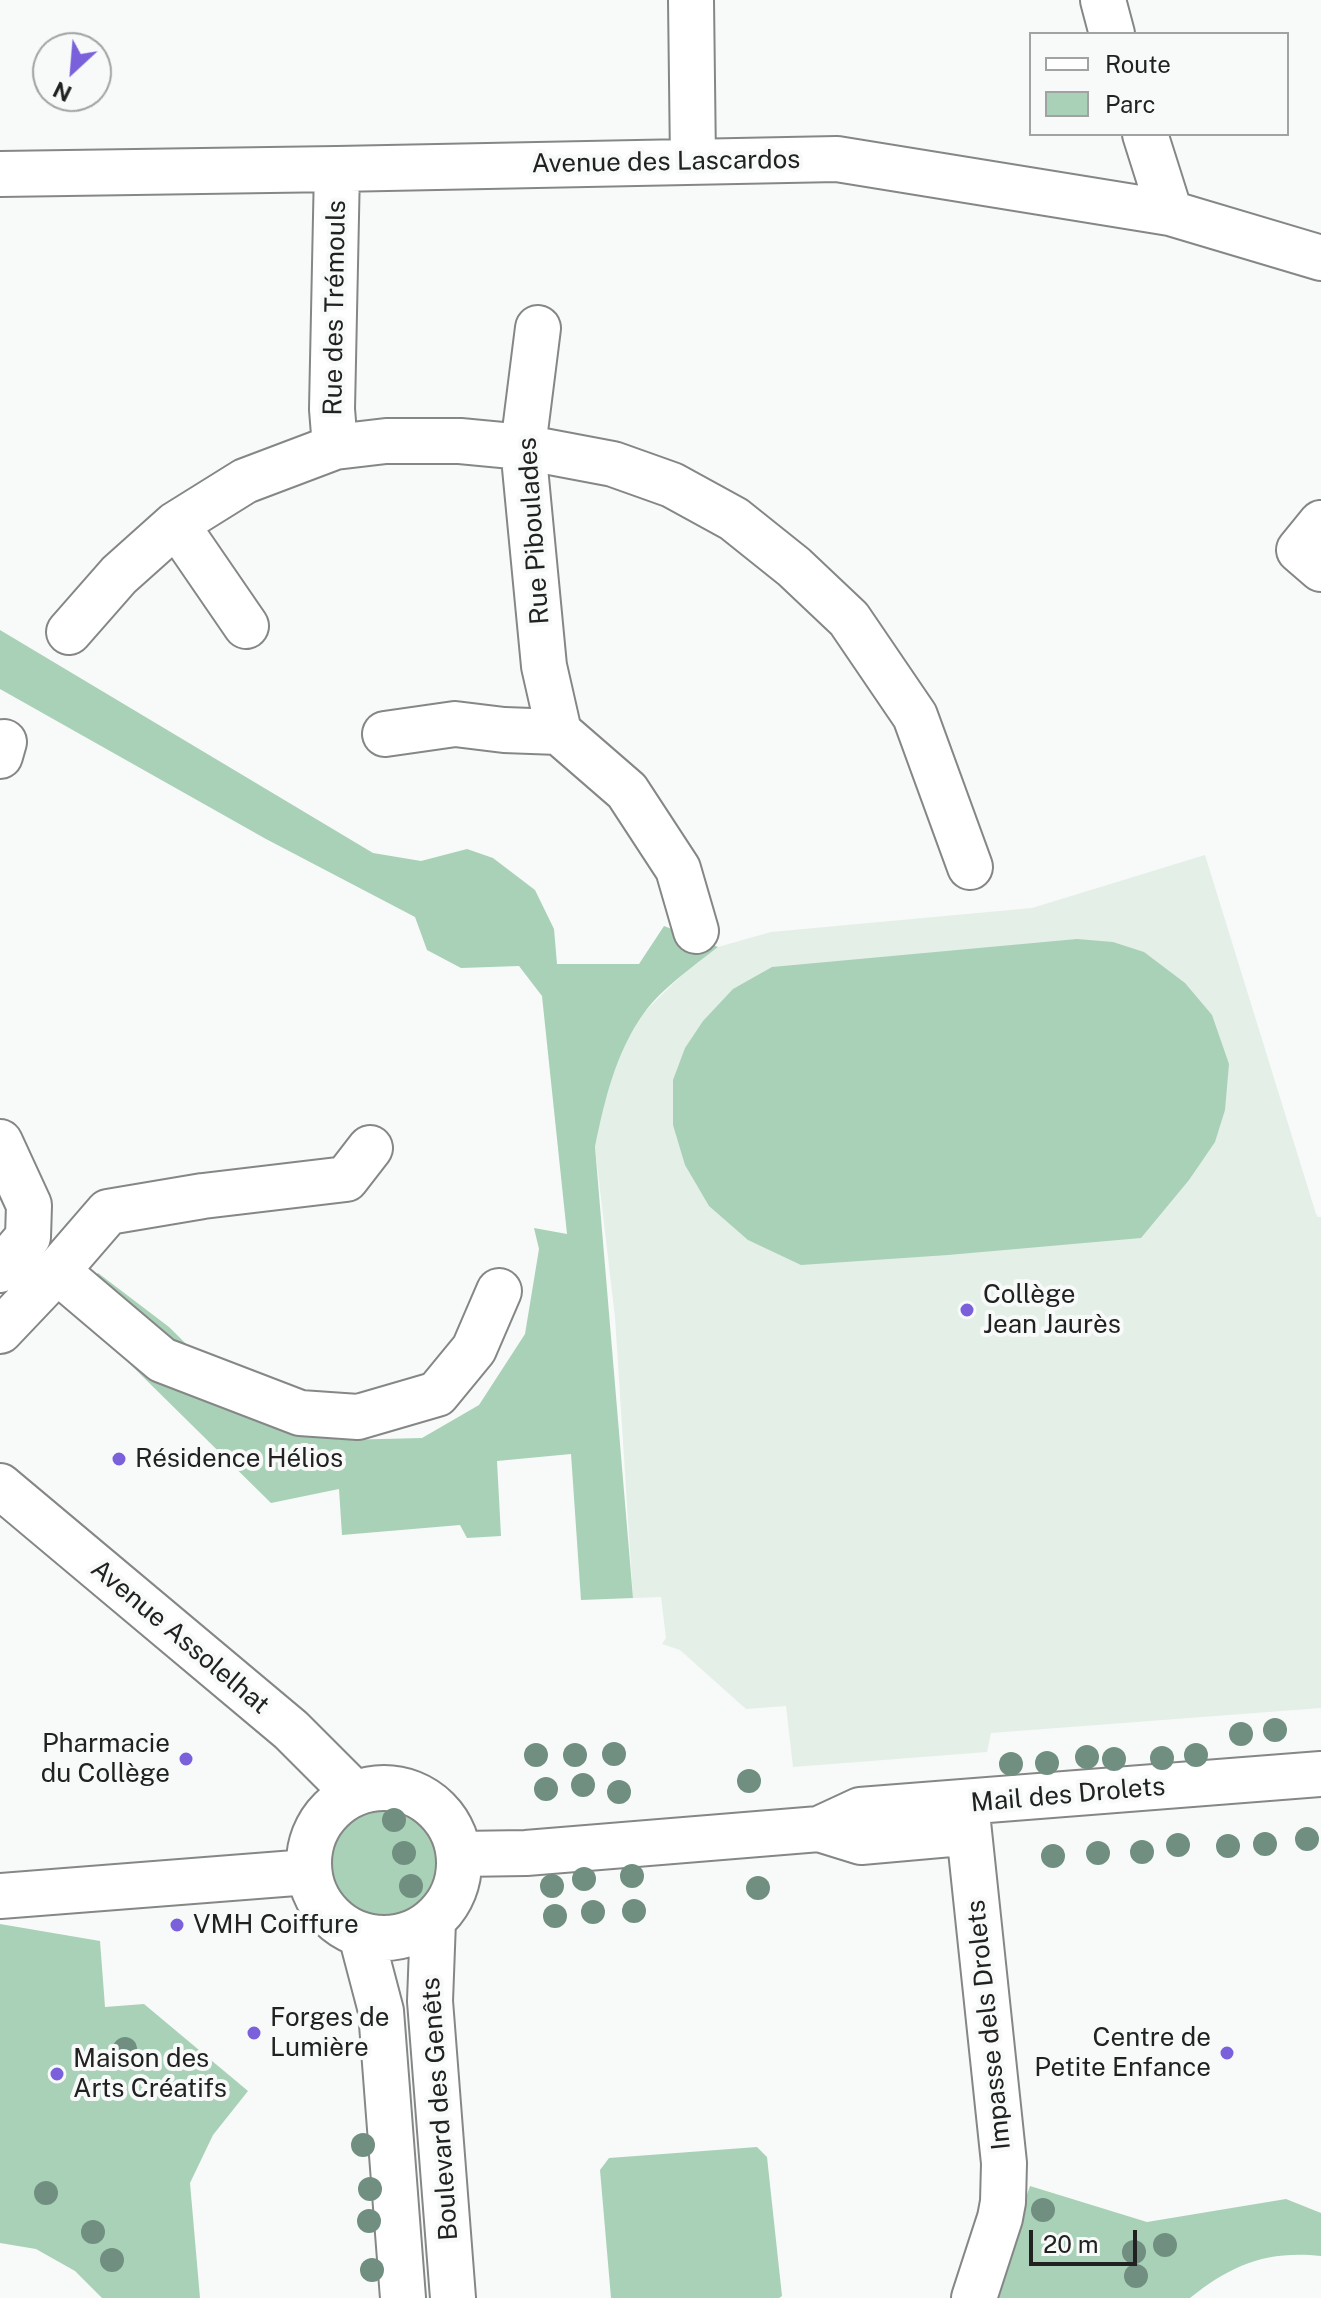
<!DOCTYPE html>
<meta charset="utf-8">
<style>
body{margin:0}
#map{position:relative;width:1321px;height:2298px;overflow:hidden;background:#f7faf8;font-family:"Public Sans",sans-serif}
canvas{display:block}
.legend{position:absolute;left:1029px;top:32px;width:260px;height:104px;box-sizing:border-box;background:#f7faf8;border:2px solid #a1a3a2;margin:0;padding:10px 14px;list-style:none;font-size:24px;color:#202120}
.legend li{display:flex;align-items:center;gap:16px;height:40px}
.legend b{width:40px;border:2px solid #a1a3a2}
.north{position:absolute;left:32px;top:32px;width:80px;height:80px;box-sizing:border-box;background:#f7faf8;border:2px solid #a1a3a2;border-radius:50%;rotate:206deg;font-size:22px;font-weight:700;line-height:32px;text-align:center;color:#202120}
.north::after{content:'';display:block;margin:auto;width:28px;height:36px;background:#7a60db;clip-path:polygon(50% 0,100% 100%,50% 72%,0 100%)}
.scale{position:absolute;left:1029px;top:2230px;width:108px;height:36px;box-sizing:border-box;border:4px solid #202120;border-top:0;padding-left:10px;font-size:24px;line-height:28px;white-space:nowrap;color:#202120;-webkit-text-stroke:6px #f7faf8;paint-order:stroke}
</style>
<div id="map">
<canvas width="1321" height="2298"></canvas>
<ul class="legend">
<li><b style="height:10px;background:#fff"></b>Route</li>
<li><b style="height:22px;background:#a9d1b7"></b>Parc</li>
</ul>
<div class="north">N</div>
<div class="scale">20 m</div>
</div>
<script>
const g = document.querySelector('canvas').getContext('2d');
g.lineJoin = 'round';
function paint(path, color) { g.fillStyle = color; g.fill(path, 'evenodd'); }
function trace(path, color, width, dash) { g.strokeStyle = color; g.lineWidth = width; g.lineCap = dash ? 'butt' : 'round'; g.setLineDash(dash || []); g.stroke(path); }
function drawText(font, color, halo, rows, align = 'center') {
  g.font = font + ' "Public Sans",sans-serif'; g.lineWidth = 8; g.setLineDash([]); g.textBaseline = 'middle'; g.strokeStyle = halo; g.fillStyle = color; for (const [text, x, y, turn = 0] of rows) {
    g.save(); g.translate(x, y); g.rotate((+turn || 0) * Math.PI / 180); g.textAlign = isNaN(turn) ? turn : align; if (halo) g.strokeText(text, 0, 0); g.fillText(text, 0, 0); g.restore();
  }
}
const built = new Path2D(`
 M 1205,855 L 1316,1214 L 1318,1217 L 1321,1217 L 1321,1708 L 991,1733 L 987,1752 L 793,1767 L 786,1706 L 746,1709 L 680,1650 L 662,1644 L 666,1638 L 661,1597 L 633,1598 L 615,1317 L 595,1147 L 607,1089 L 620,1052 L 645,1011 L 681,976 L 718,947 L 771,932 L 1032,908 Z`);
const green = new Path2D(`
 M 0,630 L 373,853 L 421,861 L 467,849 L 493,858 L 535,890 L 554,929 L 557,964 L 639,964 L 664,926 L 718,947 C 694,966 662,988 644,1013 C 615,1054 605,1099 595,1147 L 633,1598 L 581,1600 L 571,1454 L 497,1461 L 501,1536 L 467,1538 L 460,1525 L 342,1535 L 339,1489 L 271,1503 L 66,1301 L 98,1273 L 169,1327 L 270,1427 L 342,1440 L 422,1438 L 479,1405 L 525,1334 L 539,1249 L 534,1228 L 567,1234 L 542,996 L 519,966 L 461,968 L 427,950 L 415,917 L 266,839 L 0,689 Z
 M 1077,939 L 1113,942 L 1144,952 L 1185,983 L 1212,1015 L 1229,1064 L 1225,1110 L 1215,1142 L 1189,1180 L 1141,1238 L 948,1255 L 801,1265 L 748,1240 L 709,1206 L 685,1165 L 673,1125 L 673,1080 L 685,1048 L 703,1021 L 733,989 L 772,967 Z
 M326 1860a61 61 0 1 1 122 0a61 61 0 1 1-122 0Z
 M 0,1924 L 100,1941 L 105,2007 L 144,2004 L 248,2091 L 213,2135 L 190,2183 L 200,2298 L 102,2298 L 75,2271 L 36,2249 L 0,2243 Z
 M 757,2147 L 767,2157 L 782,2296 L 779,2298 L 611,2298 L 600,2170 L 609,2158 Z
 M 1030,2186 L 1147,2222 L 1286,2199 L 1321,2213 L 1321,2256 C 1267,2250 1231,2265 1190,2298 L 991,2298 Z`);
const minor = new Path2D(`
 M 691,0 L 693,161
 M 1103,0 L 1112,34
 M 1145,134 L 1170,213
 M 0,174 L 337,169 L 837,159 L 1170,213 L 1321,258
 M 538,328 L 523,447 L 544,666 L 559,732
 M 335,447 L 332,409 L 337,169
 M 1321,523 L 1299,550 L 1321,569
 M 176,524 L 246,626
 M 69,632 L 119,575 L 176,524 L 245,481 L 335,447 L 386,441 L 460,441 L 523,447 L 613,464 L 672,485 L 734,519 L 794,567 L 849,619 L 915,716 L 970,867
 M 385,734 L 455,724 L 504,730 L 559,732 L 627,791 L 678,869 L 696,931
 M 0,756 L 4,742
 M 0,1142 L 29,1205 L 28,1237 L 0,1270
 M 57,1271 L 162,1360 L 300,1413 L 358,1417 L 437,1394 L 474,1349 L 499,1291
 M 0,1331 L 57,1271 L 108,1212 L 203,1196 L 346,1179 L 370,1148
 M 0,1486 L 291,1730 L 354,1793
 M309 1863a75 75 0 1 1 150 0a75 75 0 1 1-150 0Z
 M 966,1803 L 1004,2163 L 1003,2202 L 1000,2218 L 974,2298
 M 819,1829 L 861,1842 L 962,1833
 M 459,1854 L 526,1853 L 819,1829 L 860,1810 L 1321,1774
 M 0,1896 L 308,1872
 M 433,1921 L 430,2001 L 453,2298
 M 361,1935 L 381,2011 L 403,2298`);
const trees = [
 [1275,1730],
 [1241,1734],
 [614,1754],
 [536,1755],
 [575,1755],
 [1196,1755],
 [1087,1757],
 [1162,1758],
 [1114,1759],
 [1047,1763],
 [1011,1764],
 [749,1781],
 [583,1785],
 [546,1789],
 [619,1792],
 [394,1820],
 [1307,1839],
 [1265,1844],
 [1178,1845],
 [1228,1846],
 [1142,1852],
 [404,1853],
 [1098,1853],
 [1053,1856],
 [632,1876],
 [584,1879],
 [411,1886],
 [552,1886],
 [758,1888],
 [634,1911],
 [593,1912],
 [555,1916],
 [125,2049],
 [363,2145],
 [370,2189],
 [46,2193],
 [1043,2210],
 [369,2221],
 [93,2232],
 [1165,2245],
 [1134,2252],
 [112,2260],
 [372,2270],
 [1136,2276]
];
const markers = [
 [967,1310,8,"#7a60db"],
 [119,1459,8,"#7a60db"],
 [186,1759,8,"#7a60db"],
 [177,1925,8,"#7a60db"],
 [254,2033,8,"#7a60db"],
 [1227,2053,8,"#7a60db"],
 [57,2074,8,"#7a60db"]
];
const streetNames = [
 ["Avenue des Lascardos",666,162,-1],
 ["Rue des Trémouls",335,308,-89],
 ["Rue Piboulades",534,531,-94],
 ["Avenue Assolelhat",180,1637,40],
 ["Mail des Drolets",1068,1795,-5],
 ["Impasse dels Drolets",989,2025,-96],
 ["Boulevard des Genêts",440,2109,-94]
];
const poiNames = [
 ["Collège",983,1295],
 ["Jean Jaurès",983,1325],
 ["Résidence Hélios",135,1459],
 ["Pharmacie",170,1744,"right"],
 ["du Collège",170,1774,"right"],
 ["VMH Coiffure",193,1925],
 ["Forges de",270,2018],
 ["Lumière",270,2048],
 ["Centre de",1211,2038,"right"],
 ["Petite Enfance",1211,2068,"right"],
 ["Maison des",73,2059],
 ["Arts Créatifs",73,2089]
];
paint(built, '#e4efe8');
paint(green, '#a9d1b7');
trace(minor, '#858786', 48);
trace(minor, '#fff', 44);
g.fillStyle = '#718f81';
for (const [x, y] of trees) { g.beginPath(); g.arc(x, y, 12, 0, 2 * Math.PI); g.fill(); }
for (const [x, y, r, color] of markers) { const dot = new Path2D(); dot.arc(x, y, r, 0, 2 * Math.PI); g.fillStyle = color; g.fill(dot); trace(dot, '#f7faf8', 3); }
drawText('26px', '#202120', '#f7faf8', streetNames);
drawText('26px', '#202120', '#f7faf8', poiNames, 'left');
</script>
